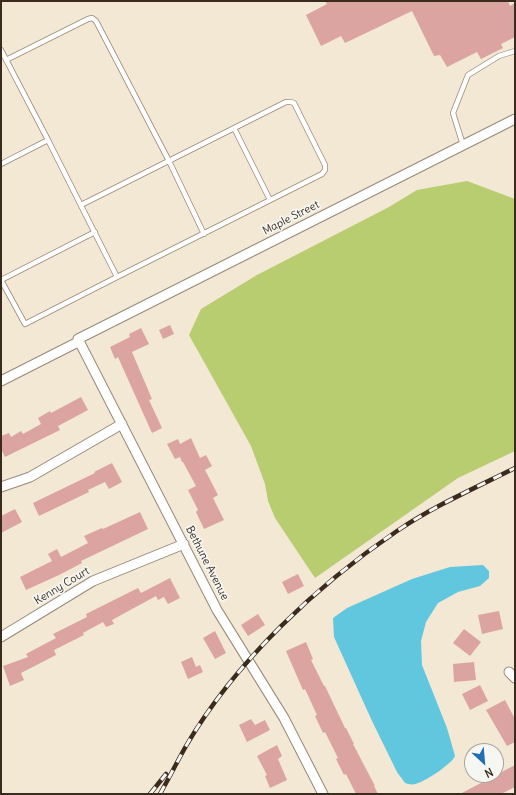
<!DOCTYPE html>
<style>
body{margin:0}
#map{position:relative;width:516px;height:795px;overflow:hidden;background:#f2e8d4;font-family:Delius,sans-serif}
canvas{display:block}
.frame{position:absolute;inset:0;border:2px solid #3b2a1e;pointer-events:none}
.north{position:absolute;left:464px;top:743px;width:40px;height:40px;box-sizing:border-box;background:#f6f6f2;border:1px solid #aba49d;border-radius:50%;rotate:154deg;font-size:11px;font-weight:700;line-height:16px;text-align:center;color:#3b2a1e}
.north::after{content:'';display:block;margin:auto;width:14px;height:18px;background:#1f6fb2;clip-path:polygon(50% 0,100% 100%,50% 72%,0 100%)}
</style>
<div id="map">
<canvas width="516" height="795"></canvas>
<div class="frame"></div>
<div class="north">N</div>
</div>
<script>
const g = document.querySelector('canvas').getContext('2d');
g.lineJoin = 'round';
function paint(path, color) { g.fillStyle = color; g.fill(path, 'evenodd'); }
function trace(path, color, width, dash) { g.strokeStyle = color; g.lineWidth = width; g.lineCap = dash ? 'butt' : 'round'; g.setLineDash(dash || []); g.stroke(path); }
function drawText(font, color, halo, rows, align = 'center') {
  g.font = font + ' Delius,sans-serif'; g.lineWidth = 3.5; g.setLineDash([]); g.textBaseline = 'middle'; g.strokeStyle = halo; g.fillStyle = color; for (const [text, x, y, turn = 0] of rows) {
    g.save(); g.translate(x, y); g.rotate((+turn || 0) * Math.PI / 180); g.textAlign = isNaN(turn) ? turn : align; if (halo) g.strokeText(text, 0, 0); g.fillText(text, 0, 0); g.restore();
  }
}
const green = new Path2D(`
 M 467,181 L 515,199 L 515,451 L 458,478 L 315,578 L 275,518 L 268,501 L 265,484 L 251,446 L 189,335 L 201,309 L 257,275 L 389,207 L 417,190 Z`);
const water = new Path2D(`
 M 483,565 L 489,571 L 489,578 L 480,586 L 458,592 L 438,603 L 426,622 L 421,641 L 422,665 L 447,728 L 455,756 C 452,764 423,783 415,784 C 412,785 408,784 405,783 L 397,772 L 372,721 L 334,637 L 333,618 L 347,608 L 412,579 L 450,567 Z`);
const building = new Path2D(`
 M 325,1 L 508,1 L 510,6 L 515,3 L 515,37 L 501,44 L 503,48 L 481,59 L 477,52 L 447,67 L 440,55 L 434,56 L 412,11 L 345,43 L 341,36 L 321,46 L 306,15 L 327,4 Z
 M 170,325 L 174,334 L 163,339 L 159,330 Z
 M 141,328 L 149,344 L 132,352 L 152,399 L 149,400 L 162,428 L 152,433 L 118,357 L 115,359 L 110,347 L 130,337 L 129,334 Z
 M 81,397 L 88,410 L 58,426 L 60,430 L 5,457 L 1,449 L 1,436 L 9,433 L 11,437 L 21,431 L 23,434 L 41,424 L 38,418 L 50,411 L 51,413 Z
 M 191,438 L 200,458 L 206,455 L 212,466 L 205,470 L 218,495 L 213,498 L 224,520 L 204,529 L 196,512 L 198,510 L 188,490 L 196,486 L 183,462 L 182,462 L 180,457 L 175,459 L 167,444 L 178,439 L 180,444 Z
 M 112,463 L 122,482 L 109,489 L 105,482 L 88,490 L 89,492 L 39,516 L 33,503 L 95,473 L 94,472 Z
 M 15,509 L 22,522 L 1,533 L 1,516 Z
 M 140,512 L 148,529 L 81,561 L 82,563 L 59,575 L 26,590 L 20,577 L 52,561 L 48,554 L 57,549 L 61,557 L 88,543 L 84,536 L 102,528 L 103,529 Z
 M 298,574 L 304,586 L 288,594 L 282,582 Z
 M 170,578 L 180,598 L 168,604 L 164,597 L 158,600 L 156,596 L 112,620 L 114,624 L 106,627 L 103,622 L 83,633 L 84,635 L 54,650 L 56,655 L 21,673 L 24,680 L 10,686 L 3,666 L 28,657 L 26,654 L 56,638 L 53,634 L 87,617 L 86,614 L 138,588 L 141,593 Z
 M 499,611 L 503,629 L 482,634 L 478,615 Z
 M 258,614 L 265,625 L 248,636 L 241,625 Z
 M 464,629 L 481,642 L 470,656 L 453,643 Z
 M 215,631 L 226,653 L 215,659 L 203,638 Z
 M 306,642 L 313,659 L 311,660 L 324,686 L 325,686 L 345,728 L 346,728 L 354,744 L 353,744 L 375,786 L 374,786 L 378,794 L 356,794 L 346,774 L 344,775 L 336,759 L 338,758 L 325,732 L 323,733 L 315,716 L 317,715 L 305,689 L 303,690 L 296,674 L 286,651 Z
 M 192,657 L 196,667 L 200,665 L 203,672 L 188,679 L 181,662 Z
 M 474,662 L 476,680 L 454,682 L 453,664 Z
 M 480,685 L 488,701 L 470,710 L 462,694 Z
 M 505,700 L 515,719 L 515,742 L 507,746 L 486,710 Z
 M 251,719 L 255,725 L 265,720 L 270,730 L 247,742 L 239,725 Z
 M 277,745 L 282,756 L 278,759 L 287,780 L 270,788 L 265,776 L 267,775 L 257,756 Z
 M 515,765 L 515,787 L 501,794 L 460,794 Z`);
const lane = new Path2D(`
 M 1,50 L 48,140 L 1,164
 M 6,60 L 88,19 L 92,18 L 96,21 L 169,161 L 204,234
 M 234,128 L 270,200
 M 48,140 L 117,277 L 25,324 L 1,280 L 95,232
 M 463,145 L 453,113 L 468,75 L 499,56 L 515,51
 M 81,205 L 286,102 L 291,102 L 294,103 L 325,165 L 325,170 L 322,174 L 117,277`);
const street = new Path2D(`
 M 1,381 L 80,341
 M 1,487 L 30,477 L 122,424
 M 1,637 L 93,581 L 184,544
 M 509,672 L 515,678
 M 323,794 L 284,718 L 217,610 L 78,339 L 515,119`);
const rail = new Path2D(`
 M 150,794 L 166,774
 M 160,794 C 169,778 177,762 186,746 C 235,662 317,585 397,531 C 434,506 475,488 515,468`);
const streetNames = [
 ["Maple Street",291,218,-27],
 ["Bethune Avenue",207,563,63],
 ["Kenny Court",62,586,-31]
];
paint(green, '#b8cc70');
paint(water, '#61c7df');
paint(building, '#dba4a1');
trace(lane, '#968979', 6);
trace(street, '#968979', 11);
trace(lane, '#fff', 4.5);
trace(street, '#fff', 9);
trace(rail, '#3b2a1e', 4.5);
trace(rail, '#f6f6f2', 3, [9]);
drawText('11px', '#3b2a1e', '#f6f6f2', streetNames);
</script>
